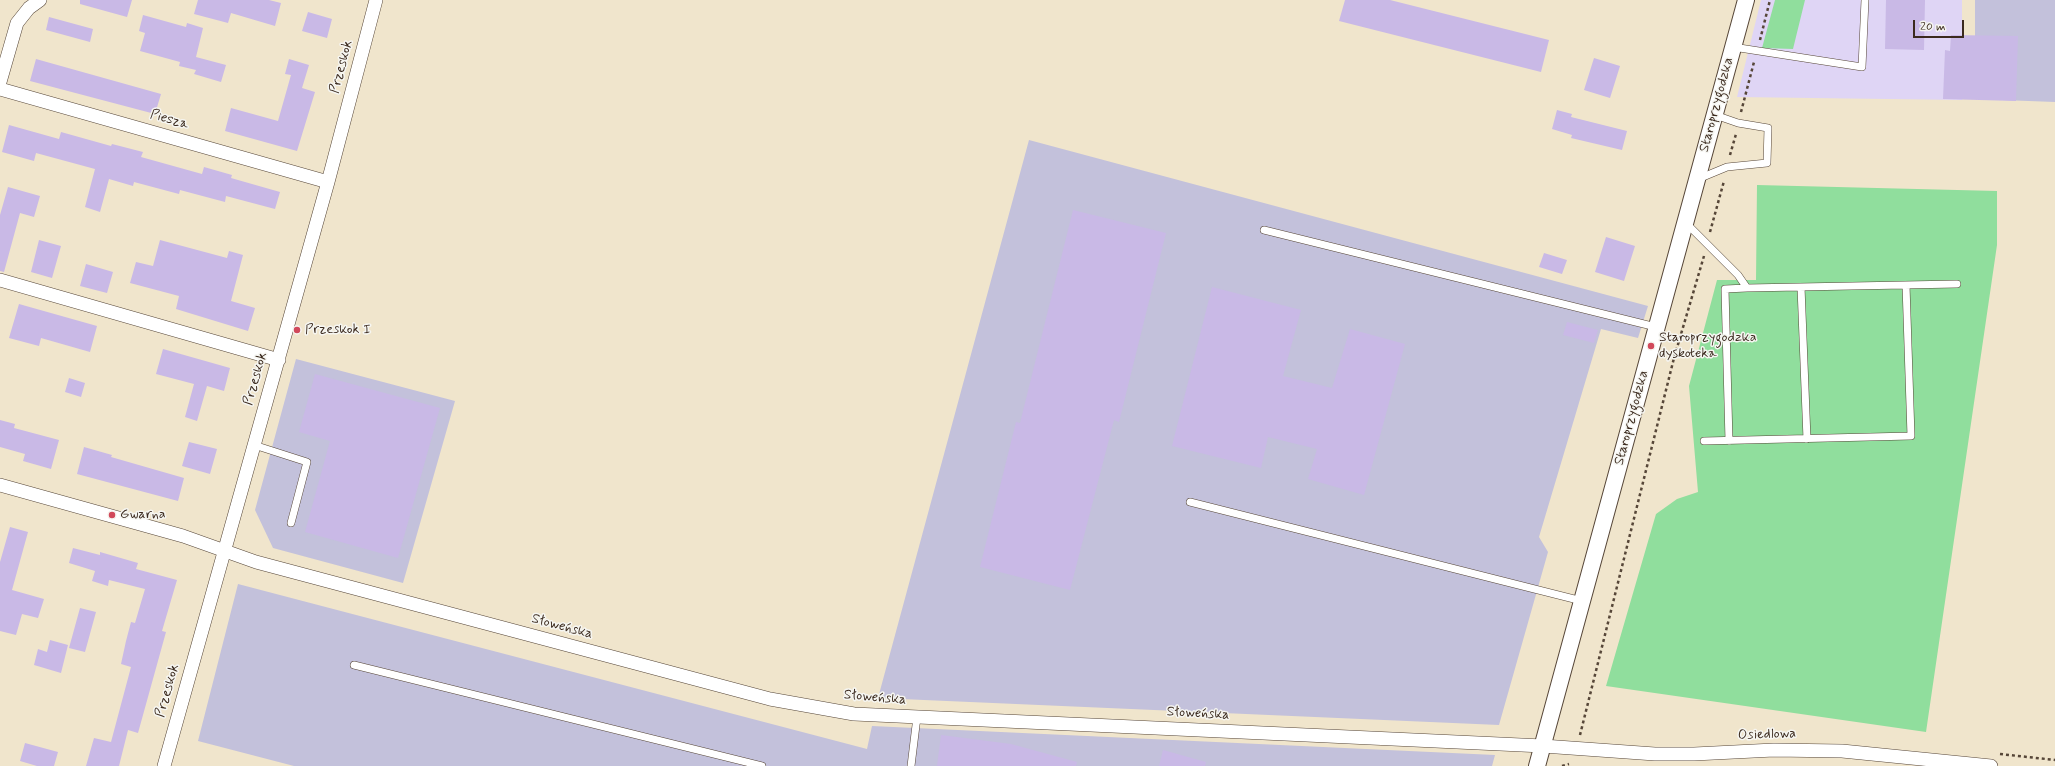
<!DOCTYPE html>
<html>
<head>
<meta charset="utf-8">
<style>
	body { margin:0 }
	#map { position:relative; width:2055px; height:766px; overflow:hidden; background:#f0e5cc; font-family:Mynerve,sans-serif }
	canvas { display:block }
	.scale { position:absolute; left:1913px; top:20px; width:51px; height:18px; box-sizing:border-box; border:2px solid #3b2a1e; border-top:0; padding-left:5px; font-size:12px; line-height:14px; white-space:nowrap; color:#3b2a1e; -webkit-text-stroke:3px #f6f6f2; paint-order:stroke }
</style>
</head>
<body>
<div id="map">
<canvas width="2055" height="766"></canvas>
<div class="scale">20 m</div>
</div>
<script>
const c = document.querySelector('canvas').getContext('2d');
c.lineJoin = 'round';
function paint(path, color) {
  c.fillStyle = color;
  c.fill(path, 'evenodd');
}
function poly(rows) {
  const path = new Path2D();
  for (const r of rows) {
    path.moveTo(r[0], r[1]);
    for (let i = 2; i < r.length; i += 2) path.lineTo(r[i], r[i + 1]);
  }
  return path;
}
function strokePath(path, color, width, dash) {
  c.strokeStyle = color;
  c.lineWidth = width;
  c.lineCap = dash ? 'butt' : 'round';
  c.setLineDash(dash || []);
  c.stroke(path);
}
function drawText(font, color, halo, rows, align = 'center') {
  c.font = font + ' Mynerve,sans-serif';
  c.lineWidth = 3;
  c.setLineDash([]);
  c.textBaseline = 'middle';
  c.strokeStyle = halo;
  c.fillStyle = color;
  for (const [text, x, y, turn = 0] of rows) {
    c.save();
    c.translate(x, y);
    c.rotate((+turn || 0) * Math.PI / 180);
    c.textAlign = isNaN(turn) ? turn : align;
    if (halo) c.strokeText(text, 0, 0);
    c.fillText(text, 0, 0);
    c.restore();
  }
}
const built = poly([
	[1761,0,1962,0,1962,100,1737,97]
]);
const industrial = poly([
	[1975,0,2055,0,2055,102,1975,99],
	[1029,140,1648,306,1638,338,1601,329,1539,537,1548,552,1499,725,878,698],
	[296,359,455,401,403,583,273,548,255,510],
	[238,584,867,749,872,726,1495,755,1492,766,294,766,198,741]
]);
const green = poly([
	[1775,0,1805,0,1793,49,1762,48],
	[1757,185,1997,191,1997,245,1926,732,1606,686,1656,514,1677,499,1698,492,1689,386,1717,280,1756,280]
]);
const building = poly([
	[80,0,132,0,127,17,80,4],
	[198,0,269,0,281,3,275,26,231,13,228,23,194,14],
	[1345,0,1390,0,1549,40,1541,72,1339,21],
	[1886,0,1925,0,1924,50,1885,49],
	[308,12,332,19,327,38,302,31],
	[143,15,186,27,187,23,203,28,196,57,226,65,221,82,194,74,196,70,179,66,180,62,140,51,145,33,139,31],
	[49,17,93,29,90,42,46,30],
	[1951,35,2018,36,2016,101,1943,99,1945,50,1950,51],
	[1594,58,1620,66,1610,98,1584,90],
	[36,59,161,94,155,114,30,81],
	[289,59,309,65,302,88,315,92,297,151,225,131,231,108,278,121,291,75,285,74],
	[1557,110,1572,114,1571,117,1627,131,1622,150,1571,138,1572,135,1552,129],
	[9,125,59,139,61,132,111,146,112,144,143,152,141,157,202,174,204,167,232,175,231,178,280,192,275,209,226,196,225,202,180,190,179,194,134,182,133,186,109,179,100,212,85,207,95,169,36,153,34,161,2,152],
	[8,187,40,196,34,217,20,213,4,272,0,271,0,215],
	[1073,210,1166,233,1119,422,1114,420,1070,590,980,567,1016,422,1020,423],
	[1606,237,1635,246,1624,281,1595,272],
	[39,240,61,246,52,278,31,272],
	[160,240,227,258,229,251,243,255,231,301,255,308,248,331,176,309,179,296,130,283,136,262,153,266],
	[1544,253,1567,260,1562,274,1539,267],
	[86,264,113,272,107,293,80,286],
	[1212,287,1301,310,1283,376,1332,388,1350,329,1405,344,1364,495,1308,479,1317,449,1268,437,1261,468,1172,446],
	[19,304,97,326,90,352,41,338,39,346,9,338],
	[1567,322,1598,330,1594,343,1563,335],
	[163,349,230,368,224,391,207,386,197,421,185,417,194,384,156,374],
	[315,374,440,408,398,558,305,532,330,441,299,432],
	[69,378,85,383,81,397,65,392],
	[0,420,15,424,14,428,59,440,51,469,23,461,25,454,0,447],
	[189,442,217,449,210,474,182,466],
	[84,447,112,455,111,457,184,478,178,501,77,474],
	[10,527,28,532,12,590,44,599,38,618,22,614,16,635,0,631,0,562],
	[73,548,100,555,100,552,138,563,136,569,177,580,162,631,166,632,138,733,128,730,119,766,86,766,94,738,111,742,131,667,121,664,126,641,131,622,135,623,145,589,109,580,108,586,92,581,95,571,69,563],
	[80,608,96,612,85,652,69,648],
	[50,640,68,645,61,673,34,665,38,649,47,652],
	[941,735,1011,744,1077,762,1076,766,937,766],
	[25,743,58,752,54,766,37,766,20,761],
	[1163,750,1206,762,1205,766,1159,766]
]);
const path = poly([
	[1760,40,1770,0],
	[1741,112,1754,62],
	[1730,155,1736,134],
	[1710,232,1724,181],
	[1580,735,1674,358,1704,256],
	[2000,754,2055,760],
	[1562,766,1569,764]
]);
const service = poly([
	[1733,47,1862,67,1865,0],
	[1698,179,1727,167,1767,163,1768,128,1738,123,1715,115],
	[1685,222,1738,275,1747,288,1957,284],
	[1264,230,1656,327],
	[1801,287,1807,439],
	[1704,441,1911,436,1906,285],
	[1729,441,1725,289,1747,288],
	[254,445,307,462,291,523],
	[1190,502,1582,601],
	[354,665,762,766],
	[911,766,917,717]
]);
const minor = poly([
	[0,82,17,23,29,8,40,0],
	[0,89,328,182],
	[0,280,279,360],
	[0,485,183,536,256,562,770,699,854,714,1543,746,1655,754,1694,754,1774,750,1842,751,1991,766],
	[164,766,328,182,376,0]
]);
const tertiary = poly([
	[1537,766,1746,0]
]);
const markers = [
	[297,330,4,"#d1495b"],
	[1651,346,4,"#d1495b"],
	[112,515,4,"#d1495b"]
];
const streetNames = [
	["Przeskok",342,67,-75],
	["Staroprzygodzka",1717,105,-75],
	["Piesza",169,120,16],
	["Przeskok",256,379,-74],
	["Staroprzygodzka",1632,418,-75],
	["Słoweńska",562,627,15],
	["Przeskok",168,691,-74],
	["Słoweńska",875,698,5],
	["Słoweńska",1198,714,3],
	["Osiedlowa",1767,735,-2]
];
const poiNames = [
	["Przeskok I",305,330],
	["Staroprzygodzka",1659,338],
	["dyskoteka",1659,354],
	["Gwarna",120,515]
];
paint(built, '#dfd5f5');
paint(industrial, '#c3c1db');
paint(green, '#90de9d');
paint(building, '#c9b9e6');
strokePath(service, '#564638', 8);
strokePath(minor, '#564638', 14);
strokePath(tertiary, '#564638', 18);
strokePath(path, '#564638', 2.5, [3, 3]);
strokePath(service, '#fff', 7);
strokePath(minor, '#fff', 13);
strokePath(tertiary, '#fff', 16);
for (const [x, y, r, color] of markers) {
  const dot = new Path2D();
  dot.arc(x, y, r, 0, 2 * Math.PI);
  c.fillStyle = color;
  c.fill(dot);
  strokePath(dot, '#f6f6f2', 1.5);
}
drawText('14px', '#3b2a1e', '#f6f6f2', streetNames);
drawText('14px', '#3b2a1e', '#f6f6f2', poiNames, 'left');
</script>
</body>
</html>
